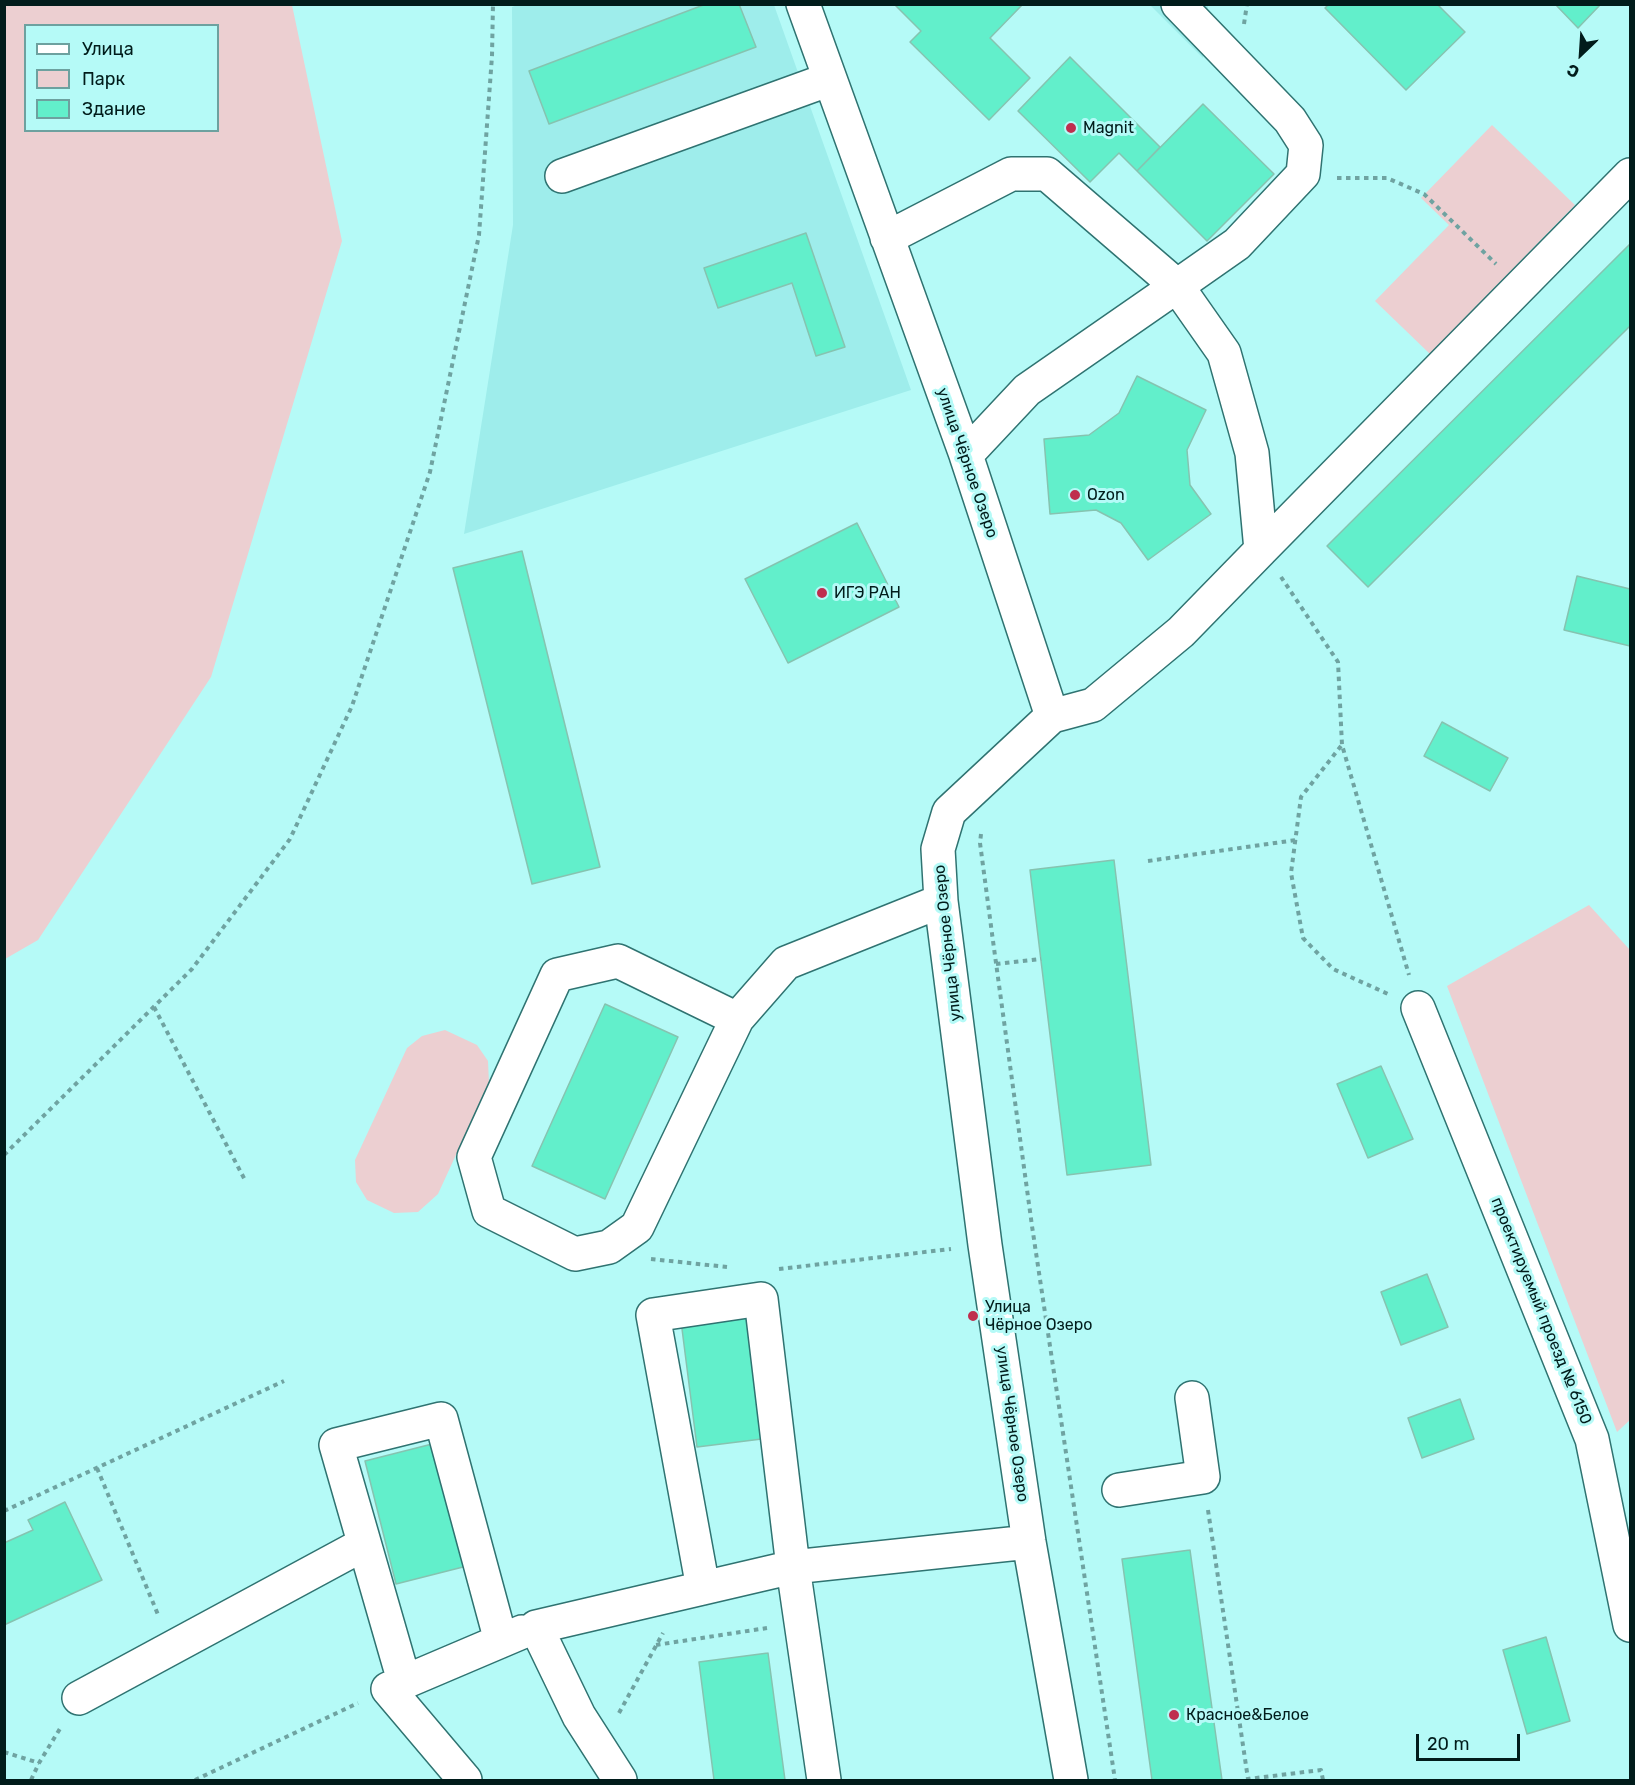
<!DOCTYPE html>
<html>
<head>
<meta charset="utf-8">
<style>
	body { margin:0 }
	#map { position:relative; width:1635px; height:1785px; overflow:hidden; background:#b5faf7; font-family:Rubik,sans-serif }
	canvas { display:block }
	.frame { position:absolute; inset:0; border:6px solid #011c1b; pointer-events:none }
	.legend { position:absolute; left:24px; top:24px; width:195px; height:108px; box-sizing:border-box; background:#b5faf7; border:2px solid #6da19f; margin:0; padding:8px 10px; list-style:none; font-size:18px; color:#011c1b }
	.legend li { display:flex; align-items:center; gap:12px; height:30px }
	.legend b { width:30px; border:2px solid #6da19f }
	.north { position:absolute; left:1551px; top:24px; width:60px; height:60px; -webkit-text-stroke:4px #b5faf7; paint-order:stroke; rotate:205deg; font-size:16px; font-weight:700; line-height:24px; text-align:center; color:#011c1b }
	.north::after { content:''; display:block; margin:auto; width:21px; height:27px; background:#011c1b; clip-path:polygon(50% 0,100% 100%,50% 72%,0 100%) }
	.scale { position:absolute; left:1416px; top:1734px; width:104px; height:27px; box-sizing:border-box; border:3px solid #011c1b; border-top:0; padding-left:8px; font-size:18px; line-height:21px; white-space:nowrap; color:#011c1b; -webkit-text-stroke:4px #b5faf7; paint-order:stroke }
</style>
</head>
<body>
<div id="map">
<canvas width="1635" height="1785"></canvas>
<div class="frame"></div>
<ul class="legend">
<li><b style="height:8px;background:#fff"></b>Улица</li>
<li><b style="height:16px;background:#eccfd1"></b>Парк</li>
<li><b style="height:16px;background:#62efcb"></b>Здание</li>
</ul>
<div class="north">С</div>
<div class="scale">20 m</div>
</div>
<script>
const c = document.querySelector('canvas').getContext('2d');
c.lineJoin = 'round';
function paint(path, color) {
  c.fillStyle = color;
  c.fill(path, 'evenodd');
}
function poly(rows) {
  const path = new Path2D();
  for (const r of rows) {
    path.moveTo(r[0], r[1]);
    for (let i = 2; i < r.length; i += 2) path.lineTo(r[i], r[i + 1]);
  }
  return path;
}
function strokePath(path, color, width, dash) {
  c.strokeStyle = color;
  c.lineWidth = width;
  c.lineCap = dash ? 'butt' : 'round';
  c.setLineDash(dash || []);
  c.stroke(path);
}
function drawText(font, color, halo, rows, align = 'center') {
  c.font = font + ' Rubik,sans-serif';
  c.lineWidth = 6;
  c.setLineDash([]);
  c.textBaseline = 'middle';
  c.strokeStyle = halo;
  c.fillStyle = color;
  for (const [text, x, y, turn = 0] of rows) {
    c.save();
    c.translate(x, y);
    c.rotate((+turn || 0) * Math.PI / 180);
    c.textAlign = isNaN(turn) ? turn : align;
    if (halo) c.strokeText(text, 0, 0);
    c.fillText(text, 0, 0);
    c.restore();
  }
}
const built = poly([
	[520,4,774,5,911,390,464,534,513,225,512,7],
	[1150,5,1208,5,1203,58]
]);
const green = poly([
	[5,4,292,5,342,241,211,677,38,940,5,959],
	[26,26,218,26,218,130,26,130],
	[1492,125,1575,205,1430,354,1375,301,1449,225,1421,198],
	[1589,905,1630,950,1630,1420,1617,1432,1447,986],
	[445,1030,477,1045,488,1061,489,1083,438,1194,418,1212,394,1213,367,1200,356,1182,355,1160,407,1048,422,1036]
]);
const building = poly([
	[706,4,739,4,756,47,549,124,529,71,706,4],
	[894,4,1023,4,990,38,1030,78,989,120,910,42,921,31,894,4],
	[1329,4,1437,4,1465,32,1406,90,1325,8,1329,4],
	[1555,4,1601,4,1578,28,1555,4],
	[1070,57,1160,147,1137,171,1119,153,1090,182,1018,111,1070,57],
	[1203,104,1274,174,1207,241,1137,171,1203,104],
	[806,233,845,347,816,356,792,283,718,308,704,268,806,233],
	[1630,244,1630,326,1368,587,1327,546,1630,244],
	[1137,376,1206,410,1187,450,1190,485,1211,514,1148,560,1121,523,1096,510,1050,514,1044,439,1089,435,1119,413,1137,376],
	[857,523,899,607,788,663,745,579,857,523],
	[522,551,600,867,532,884,453,568,522,551],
	[1577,576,1630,589,1630,646,1564,630,1577,576],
	[1442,722,1508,758,1490,791,1424,756,1442,722],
	[1114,860,1151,1165,1067,1175,1030,870,1114,860],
	[605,1004,678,1037,605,1199,532,1166,605,1004],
	[1381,1066,1413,1139,1368,1158,1337,1084,1381,1066],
	[1427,1274,1448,1327,1401,1345,1381,1292,1427,1274],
	[754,1312,770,1438,697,1447,681,1321,754,1312],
	[1460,1399,1474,1439,1422,1458,1408,1418,1460,1399],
	[436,1443,467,1566,396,1584,365,1461,436,1443],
	[65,1502,102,1580,4,1625,4,1543,33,1530,28,1520,65,1502],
	[1190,1550,1222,1780,1152,1780,1122,1559,1190,1550],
	[1546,1637,1570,1721,1527,1734,1503,1650,1546,1637],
	[768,1653,785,1780,714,1780,699,1662,768,1653]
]);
const path = poly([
	[1244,24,1247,4],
	[1337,178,1387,178,1424,194,1496,264],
	[1281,577,1338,662,1342,745,1409,975],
	[1341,746,1301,797,1291,873,1303,938,1333,969,1388,994],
	[981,834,980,843,993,941,1032,1226,1115,1780],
	[1148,861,1296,840],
	[996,964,1041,959],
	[154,1007,246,1182],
	[4,1155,192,969,290,839,352,706,430,472,479,235,492,56,493,4],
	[651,1259,727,1267],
	[779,1269,951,1249],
	[97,1468,159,1617],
	[1208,1510,1248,1779,1321,1770,1323,1780],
	[4,1511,284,1381],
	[656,1645,767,1628],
	[619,1713,663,1633],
	[4,1752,39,1763],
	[31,1780,39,1763,61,1727],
	[195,1780,358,1703]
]);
const minor = poly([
	[803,4,966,455,1052,716,949,812,938,849,941,901,985,1245,1029,1542,1071,1780],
	[562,176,830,79],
	[887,238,1011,174,1047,174,1177,286,1237,244,1303,174,1306,145,1290,120,1178,4],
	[966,455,1027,390,1177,286,1224,353,1252,453,1261,550,1181,632,1093,705,1052,716],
	[1261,550,1630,175],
	[1418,1008,1592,1439,1630,1625],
	[737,1019,618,961,557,975,474,1157,489,1211,575,1254,609,1247,637,1227,737,1019,786,963,941,901],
	[1119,1490,1203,1477,1192,1398],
	[703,1588,653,1315,761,1299,793,1567,824,1780],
	[404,1681,336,1445,441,1419,501,1641],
	[79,1698,364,1544],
	[465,1780,388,1689,522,1632],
	[620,1780,579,1716,536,1627,793,1567,1029,1542]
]);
const markers = [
	[1071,128,6,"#bf2e4e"],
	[1075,495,6,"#bf2e4e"],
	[822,593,6,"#bf2e4e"],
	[973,1316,6,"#bf2e4e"],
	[1174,1715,6,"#bf2e4e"]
];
const poiNames = [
	["Magnit",1083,128],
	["Ozon",1087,495],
	["ИГЭ РАН",834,593],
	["Улица",985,1307],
	["Чёрное Озеро",985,1325],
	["Красное&Белое",1186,1715]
];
const streetNames = [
	["улица Чёрное Озеро",967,463,71],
	["улица Чёрное Озеро",948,943,-96],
	["проектируемый проезд № 6150",1541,1311,68],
	["улица Чёрное Озеро",1012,1424,82]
];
paint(built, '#9eedeb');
paint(green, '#eccfd1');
paint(building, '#62efcb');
strokePath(building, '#86c3b0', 1.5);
strokePath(minor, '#2f7371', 36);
strokePath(path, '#6fa3a1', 4, [4.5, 4.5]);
strokePath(minor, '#fff', 33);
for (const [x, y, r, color] of markers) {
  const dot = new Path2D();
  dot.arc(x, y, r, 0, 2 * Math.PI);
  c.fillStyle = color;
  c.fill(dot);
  strokePath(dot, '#b5faf7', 2);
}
drawText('16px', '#011c1b', '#b5faf7', poiNames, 'left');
drawText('16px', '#011c1b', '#b5faf7', streetNames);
</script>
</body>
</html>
